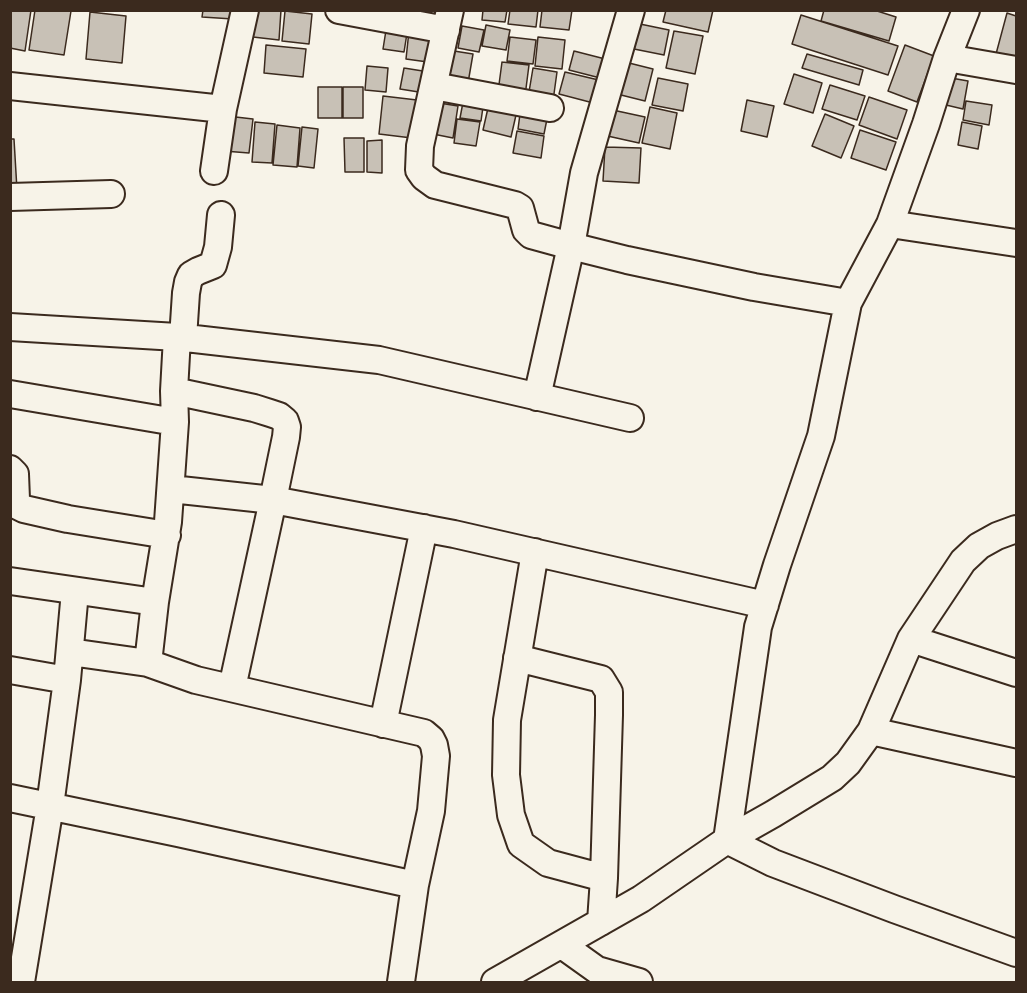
<!DOCTYPE html>
<html>
<head>
<meta charset="utf-8">
<style>
	body { margin:0 }
	#map { position:relative; width:1027px; height:993px; overflow:hidden; background:#f7f3e8; font-family:Caveat,sans-serif }
	canvas { display:block }
	.frame { position:absolute; inset:0; border:12px solid #3b2a1e; pointer-events:none }
</style>
</head>
<body>
<div id="map">
<canvas width="1027" height="993"></canvas>
<div class="frame"></div>
</div>
<script>
const c = document.querySelector('canvas').getContext('2d');
c.lineJoin = 'round';
function paint(path, color) {
  c.fillStyle = color;
  c.fill(path, 'evenodd');
}
function poly(rows) {
  const path = new Path2D();
  for (const r of rows) {
    path.moveTo(r[0], r[1]);
    for (let i = 2; i < r.length; i += 2) path.lineTo(r[i], r[i + 1]);
  }
  return path;
}
function strokePath(path, color, width, dash) {
  c.strokeStyle = color;
  c.lineWidth = width;
  c.lineCap = dash ? 'butt' : 'round';
  c.setLineDash(dash || []);
  c.stroke(path);
}
const building = poly([
	[10,10,31,10,25,51,10,48,10,10],
	[35,10,71,11,64,55,29,50,35,10],
	[203,10,233,10,233,19,202,17,203,10],
	[255,10,281,10,279,40,253,37,255,10],
	[413,10,442,10,441,19,413,14,413,10],
	[483,10,507,10,505,22,482,20,483,10],
	[510,10,538,10,536,27,508,24,510,10],
	[542,10,572,10,569,30,540,27,542,10],
	[666,10,713,10,708,32,663,22,666,10],
	[824,10,874,10,896,17,889,41,821,21,824,10],
	[285,11,312,14,309,44,282,41,285,11],
	[90,12,126,16,122,63,86,59,90,12],
	[1007,13,1016,16,1016,59,996,54,1007,13],
	[801,15,898,46,888,75,792,44,801,15],
	[387,24,408,27,404,52,383,49,387,24],
	[640,24,669,30,664,55,634,49,640,24],
	[486,25,510,30,506,50,482,46,486,25],
	[462,26,484,30,479,52,458,48,462,26],
	[409,31,439,35,435,63,406,59,409,31],
	[674,31,703,36,695,74,666,68,674,31],
	[510,37,536,40,533,64,507,61,510,37],
	[538,37,565,40,562,69,535,66,538,37],
	[266,45,306,49,303,77,264,73,266,45],
	[905,45,934,56,917,102,888,91,905,45],
	[454,51,473,54,468,83,449,79,454,51],
	[574,51,613,61,608,80,569,70,574,51],
	[807,54,863,70,859,85,802,68,807,54],
	[502,62,529,65,525,96,498,92,502,62],
	[625,62,653,69,645,101,617,94,625,62],
	[367,66,388,68,386,92,365,90,367,66],
	[404,68,429,72,425,93,400,89,404,68],
	[533,68,557,72,553,101,528,98,533,68],
	[565,72,607,82,601,105,559,94,565,72],
	[794,74,822,83,813,113,784,104,794,74],
	[658,78,688,84,683,111,652,105,658,78],
	[951,78,968,81,963,109,946,105,951,78],
	[830,85,865,96,857,120,822,109,830,85],
	[318,87,342,87,342,118,318,118,318,87],
	[343,87,363,87,363,118,343,118,343,87],
	[383,96,417,100,412,138,379,134,383,96],
	[464,97,484,100,481,121,460,118,464,97],
	[869,97,907,110,897,139,859,125,869,97],
	[747,100,774,106,767,137,741,131,747,100],
	[966,101,992,105,989,125,963,120,966,101],
	[433,102,458,106,453,138,428,133,433,102],
	[650,107,677,113,670,149,642,143,650,107],
	[488,108,516,115,511,137,483,130,488,108],
	[608,109,645,117,639,143,603,135,608,109],
	[520,114,547,119,544,134,518,129,520,114],
	[825,114,854,126,841,158,812,146,825,114],
	[227,116,253,119,249,153,224,151,227,116],
	[457,119,480,122,476,146,454,143,457,119],
	[255,122,275,124,272,163,252,162,255,122],
	[962,122,982,126,978,149,958,145,962,122],
	[277,125,300,128,297,167,273,165,277,125],
	[302,127,318,129,314,168,298,166,302,127],
	[860,130,896,142,886,170,851,158,860,130],
	[517,131,544,136,541,158,513,153,517,131],
	[344,138,364,138,364,172,345,172,344,138],
	[10,139,14,139,17,190,10,190,10,139],
	[382,140,382,173,367,172,367,141,382,140],
	[605,147,641,148,639,183,603,181,605,147]
]);
const minor = poly([
	[339,10,446,30],
	[450,10,420,146,419,170,424,177,435,185,515,205,520,208,526,230,531,235,571,246,537,397],
	[631,10,584,173,571,246,627,260,754,287,848,303],
	[966,10,947,58,926,124,890,224,848,303,821,436,777,565,758,627,727,840,773,863,894,909,1016,953],
	[947,58,1016,70],
	[10,86,223,109],
	[434,86,550,108],
	[214,171,223,109,245,10],
	[10,197,111,194],
	[890,224,1016,243],
	[10,327,177,337],
	[183,338,186,293,188,282,191,275,198,271,213,265,218,247,221,215],
	[10,394,175,422],
	[10,469,15,474,16,499,18,506,24,509,68,519,167,535],
	[171,489,273,500,286,437,287,427,285,421,279,416,270,413,254,408,174,391],
	[535,552,507,720,506,775,511,815,521,844,548,863,604,878],
	[10,581,155,602],
	[911,639,1016,673],
	[70,652,148,663],
	[517,658,601,679,609,692,609,715,604,878,601,922],
	[10,670,67,680,50,806,21,982],
	[67,680,75,591],
	[232,688,273,500,454,534,765,605],
	[383,724,424,528],
	[871,731,1016,763],
	[10,798,178,833,415,885],
	[562,945,597,970,639,982],
	[401,982,415,885,431,811,436,756,434,745,431,739,424,733,196,680,148,663,155,602,168,522,175,422,174,391,177,337,379,360,630,418],
	[495,982,641,899,727,840,773,814,832,778,848,763,871,731,911,639,963,561,979,546,997,536,1016,529]
]);
paint(building, '#c8c1b6');
strokePath(building, '#3b2a1e', 1.5);
strokePath(minor, '#3b2a1e', 30);
strokePath(minor, '#f7f3e8', 26);
</script>
</body>
</html>
